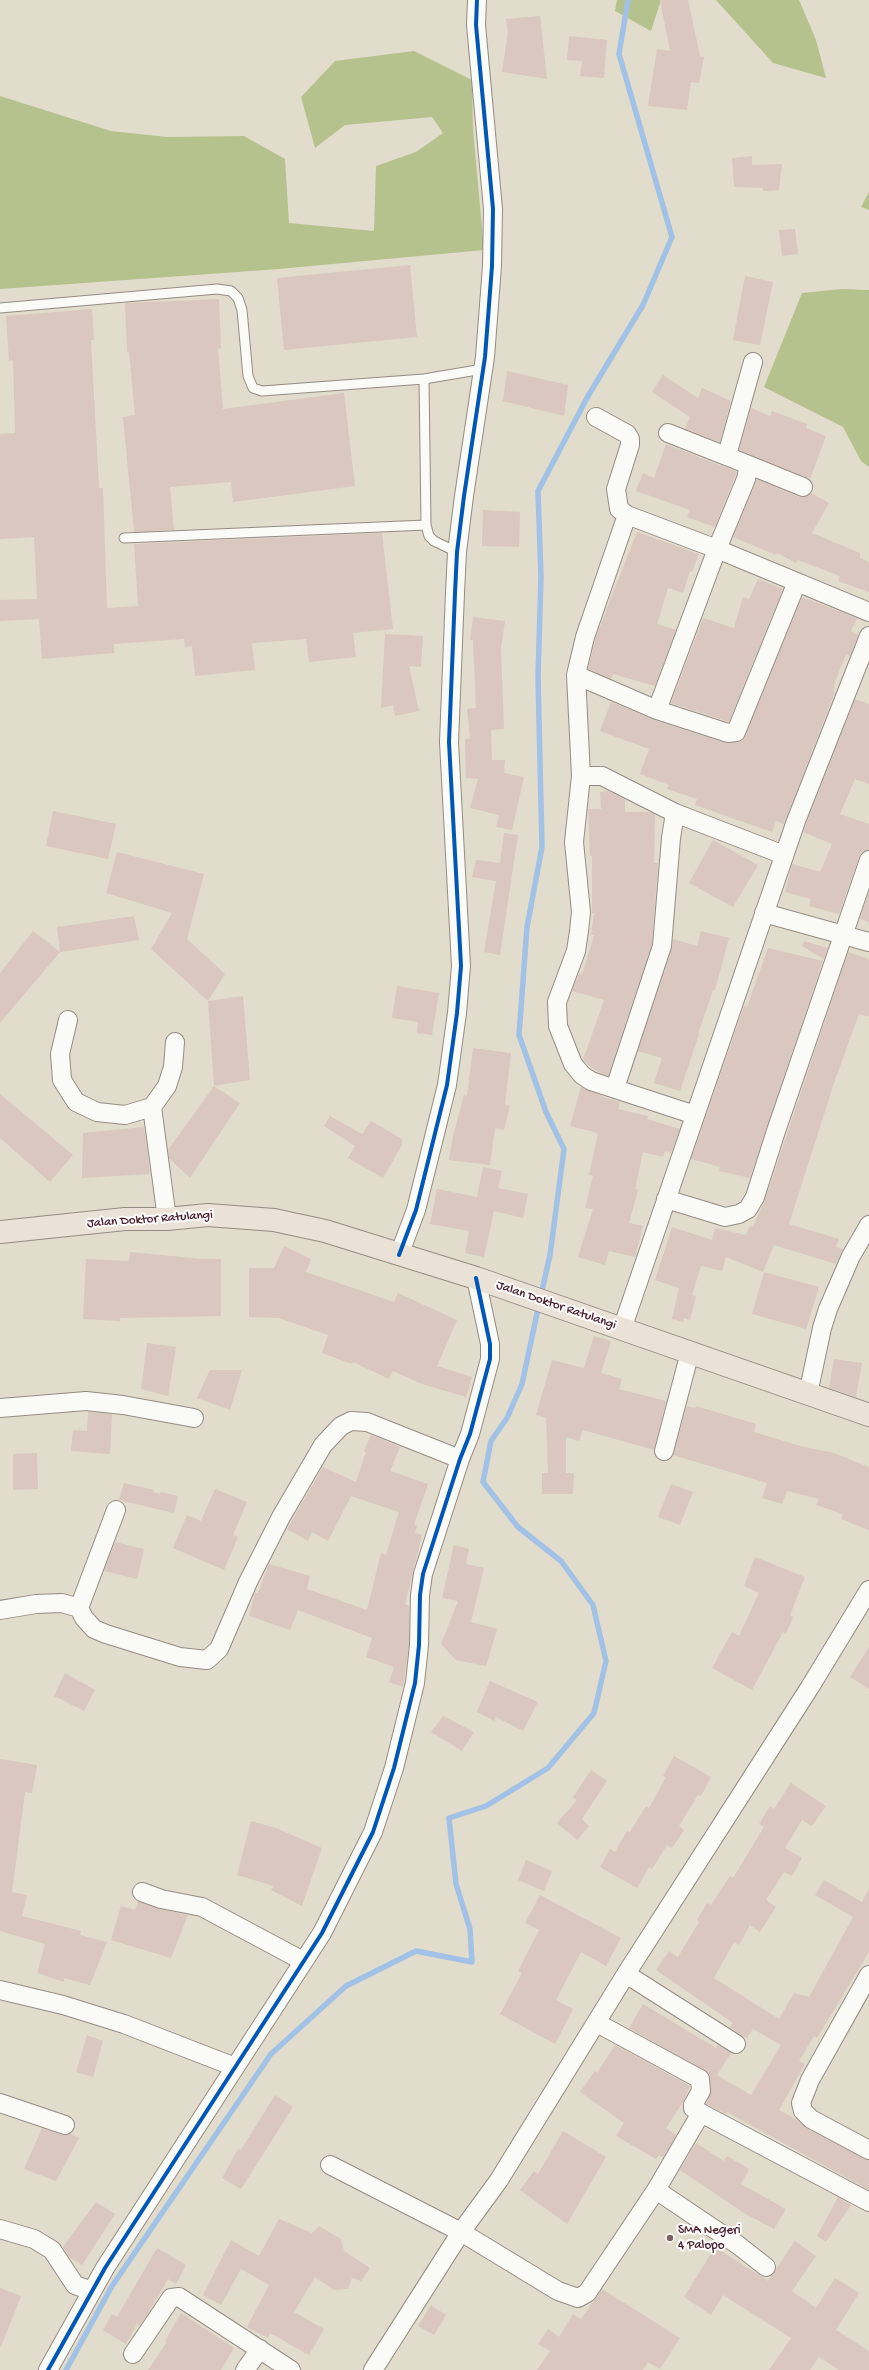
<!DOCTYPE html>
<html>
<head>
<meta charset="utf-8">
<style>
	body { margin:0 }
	canvas { display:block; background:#e1dccb }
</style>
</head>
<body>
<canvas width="869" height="2370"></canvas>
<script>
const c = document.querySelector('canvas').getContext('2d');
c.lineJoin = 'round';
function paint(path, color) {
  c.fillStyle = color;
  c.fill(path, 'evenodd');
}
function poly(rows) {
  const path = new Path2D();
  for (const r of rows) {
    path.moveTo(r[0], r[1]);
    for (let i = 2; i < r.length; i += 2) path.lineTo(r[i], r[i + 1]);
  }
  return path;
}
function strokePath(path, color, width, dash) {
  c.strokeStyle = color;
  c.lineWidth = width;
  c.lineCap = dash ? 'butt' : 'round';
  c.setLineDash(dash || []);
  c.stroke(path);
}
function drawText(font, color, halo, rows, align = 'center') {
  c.font = font + ' "Gochi Hand",sans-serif';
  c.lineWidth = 4;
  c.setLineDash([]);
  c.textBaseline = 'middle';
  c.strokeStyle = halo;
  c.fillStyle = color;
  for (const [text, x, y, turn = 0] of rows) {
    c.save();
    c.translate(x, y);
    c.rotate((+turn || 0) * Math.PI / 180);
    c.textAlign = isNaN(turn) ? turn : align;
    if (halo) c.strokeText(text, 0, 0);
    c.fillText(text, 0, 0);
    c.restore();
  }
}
const forest = poly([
	[617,0,661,0,651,31,615,11],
	[716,0,799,0,816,40,826,78,773,63],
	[414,51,472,80,473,129,484,250,279,269,0,289,0,96,111,131,167,137,244,136,285,159,289,223,374,231,376,166,416,152,443,133,432,117,345,125,315,148,301,97,335,61],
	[869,192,869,210,861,207],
	[842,289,869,290,869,467,861,461,843,427,764,387,802,293]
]);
const stream = poly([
	[541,1295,550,1255,564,1149,546,1112,519,1035,527,927,542,847,538,677,541,577,538,491,588,396,643,305,672,237,619,54,628,0],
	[66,2370,112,2286,271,2054,346,1986,416,1951,472,1962,470,1929,456,1884,449,1818,486,1806,548,1768,594,1713,606,1661,593,1605,561,1561,518,1527,483,1482,491,1441,507,1418,522,1384,539,1304]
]);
const building = poly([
	[660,0,688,0,700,56,704,57,699,83,691,82,687,110,648,106,657,49,670,51],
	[540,16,547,79,502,72,508,32,506,19],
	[569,36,607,40,604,78,580,76,582,61,567,60],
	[752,156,752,165,782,164,779,190,763,191,763,188,734,187,732,158],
	[795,229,798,254,782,256,779,230],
	[410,265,417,337,284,350,277,278],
	[745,276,773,282,760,345,733,340],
	[219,299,221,348,218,349,223,409,344,393,355,486,233,502,231,482,170,487,174,530,134,532,123,417,135,415,129,352,127,352,125,303],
	[92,309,94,340,91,340,99,488,103,488,107,608,138,606,134,544,382,533,393,629,353,633,356,657,309,662,306,639,252,643,255,670,195,676,192,646,185,647,184,639,114,644,114,653,42,659,39,619,0,621,0,600,37,599,34,537,0,539,0,434,15,433,13,360,9,361,6,316],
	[507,371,568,385,564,416,503,401],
	[663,375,698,398,702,388,731,401,720,442,685,429,690,417,652,392],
	[751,408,770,416,772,411,807,424,806,428,826,436,810,479,739,450],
	[666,444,737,472,715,527,687,517,690,510,636,491,643,473,654,478],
	[757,479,799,497,805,497,811,493,829,503,812,533,860,553,860,558,869,562,869,592,838,581,840,576,798,560,796,563,777,553,776,555,733,537],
	[483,510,520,512,519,547,482,546],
	[637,532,699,554,692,572,690,571,683,593,668,588,657,624,676,630,655,686,613,674,611,679,588,669,597,634],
	[758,579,783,589,729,722,671,703,703,618,734,628,743,597,749,599],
	[802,597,857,618,851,631,858,635,850,656,846,654,835,682,833,692,835,692,784,824,776,821,772,832,695,805,697,799,667,789,669,785,640,774,649,749,600,731,611,702,654,720,725,743,742,741],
	[473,617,505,621,501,648,504,729,491,730,492,760,505,760,504,773,524,777,512,830,496,827,499,815,470,808,478,779,466,778,465,739,470,739,467,709,476,708,473,640,470,640],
	[385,634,423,636,421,667,409,666,419,711,395,716,393,705,381,708],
	[855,699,869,704,869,784,855,779,840,814,869,824,869,850,862,852,859,857,839,914,809,906,811,899,785,892,792,864,820,872,832,844,803,832],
	[608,791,625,799,625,812,650,812,655,814,654,863,658,863,652,944,608,1076,596,1071,583,1060,604,1000,572,991,579,974,582,975,594,935,591,935,594,913,592,913,592,856,590,856,588,809,601,809,600,792],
	[53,811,116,824,108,859,46,846],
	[504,833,518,835,500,955,484,952,496,881,472,877,476,860,500,863],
	[713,840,758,865,733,907,689,883],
	[117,852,204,874,187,939,225,974,208,1001,151,949,172,913,106,893],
	[869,892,869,922,860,919],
	[134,916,139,940,60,952,57,927],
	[33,931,60,952,0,1023,0,973],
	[701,931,729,938,715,990,713,990,698,1034,699,1034,680,1091,654,1083,662,1058,638,1051,672,949,673,939,697,946],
	[804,941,828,948,824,959,802,946],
	[768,948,823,961,750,1178,719,1171,720,1167,691,1159,744,1006,747,1007],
	[848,952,869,959,869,1017,859,1014,834,1083,789,1224,839,1239,836,1247,843,1249,836,1264,774,1245,763,1272,726,1257,722,1271,701,1266,692,1295,696,1296,690,1320,684,1318,683,1322,672,1319,679,1288,655,1280,672,1227,712,1240,715,1228,746,1235,750,1226,753,1227,765,1200],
	[397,986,439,993,432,1035,417,1033,418,1022,392,1018],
	[243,996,250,1080,214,1086,208,1001],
	[473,1048,511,1053,505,1105,510,1106,504,1130,495,1128,490,1165,449,1160,453,1136,464,1095,467,1096],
	[214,1086,240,1103,190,1178,169,1158,168,1150],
	[581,1087,602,1096,602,1097,620,1102,618,1109,648,1116,647,1119,680,1129,671,1153,665,1151,663,1157,643,1152,635,1189,638,1190,629,1223,643,1226,635,1257,609,1251,605,1265,578,1257,593,1209,585,1208,593,1176,589,1175,598,1133,570,1126],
	[0,1094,73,1155,50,1182,0,1138],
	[330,1116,362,1134,371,1121,402,1139,402,1145,383,1178,348,1158,355,1146,324,1126],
	[144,1127,150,1174,82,1178,83,1133],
	[483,1167,502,1171,498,1188,528,1194,523,1218,494,1211,484,1257,465,1253,469,1231,430,1224,437,1189,477,1197],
	[284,1246,311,1259,306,1272,394,1302,398,1293,457,1320,437,1366,472,1377,466,1397,422,1384,393,1371,389,1379,353,1362,352,1364,322,1353,328,1335,279,1318,249,1317,249,1268,274,1268],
	[130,1252,203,1259,221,1259,221,1316,120,1318,120,1321,83,1319,86,1259,129,1261],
	[764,1272,819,1287,806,1329,752,1314],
	[594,1336,611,1341,601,1373,622,1379,619,1389,666,1401,654,1450,583,1430,579,1441,566,1437,566,1473,574,1473,573,1494,542,1494,542,1473,548,1473,546,1418,536,1415,552,1360,584,1368],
	[147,1343,176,1347,168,1396,141,1389],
	[834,1359,862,1363,856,1397,829,1388],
	[210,1370,242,1370,230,1410,197,1398],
	[687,1406,695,1408,696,1406,756,1424,754,1432,804,1447,834,1453,869,1467,869,1530,841,1519,843,1514,816,1505,819,1499,787,1491,782,1504,762,1498,767,1483,673,1455],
	[88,1412,112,1414,110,1454,71,1451,73,1430,87,1431],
	[371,1435,400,1447,390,1471,428,1484,414,1525,417,1526,415,1533,422,1535,405,1604,409,1606,409,1644,403,1687,389,1682,394,1667,366,1657,372,1638,298,1610,290,1630,249,1616,255,1593,258,1593,269,1564,310,1576,307,1589,367,1610,381,1553,386,1555,399,1512,351,1496,328,1541,312,1532,308,1541,287,1529,323,1467,356,1482,366,1452,364,1451],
	[37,1453,38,1489,13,1490,13,1454],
	[124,1483,154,1490,153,1492,160,1494,161,1492,178,1496,174,1513,119,1500],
	[671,1484,693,1492,680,1525,658,1517],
	[215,1489,247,1502,233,1535,238,1537,224,1570,173,1548,187,1515,201,1521],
	[115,1542,144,1549,137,1579,104,1571],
	[454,1545,469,1549,466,1564,484,1568,471,1622,497,1629,486,1666,456,1660,441,1644,458,1601,442,1598],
	[755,1557,805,1577,790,1615,793,1617,786,1634,783,1632,752,1690,712,1668,732,1632,739,1636,759,1593,744,1586],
	[869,1647,869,1689,850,1677],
	[65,1673,95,1690,84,1711,54,1696],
	[490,1681,538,1702,523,1731,496,1717,494,1721,477,1712],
	[443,1716,474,1732,462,1751,431,1732],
	[674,1756,711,1777,701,1796,698,1795,679,1826,684,1830,672,1848,667,1845,652,1869,649,1867,637,1888,600,1867,610,1849,615,1852,627,1831,630,1832,646,1806,649,1808,666,1777,663,1776],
	[0,1759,37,1765,32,1793,25,1792,12,1892,27,1895,22,1916,81,1931,80,1935,107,1942,90,1985,64,1978,64,1982,37,1973,45,1944,0,1931],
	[591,1770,607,1781,582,1819,589,1826,577,1840,557,1823,577,1800,573,1797],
	[791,1783,826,1806,812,1826,802,1820,785,1848,802,1858,792,1876,784,1872,766,1900,776,1907,760,1932,750,1925,739,1945,734,1942,714,1978,779,2019,794,1993,809,1997,853,1917,815,1895,824,1880,862,1902,869,1888,869,1952,817,2038,814,2036,799,2061,805,2064,779,2110,797,2120,806,2128,869,2160,869,2190,727,2112,726,2114,706,2104,711,2091,709,2073,629,2028,643,2004,716,2048,718,2045,731,2053,717,2075,751,2095,781,2045,753,2029,747,2038,742,2036,730,2027,733,2023,656,1970,669,1951,678,1957,699,1922,697,1920,707,1903,711,1905,730,1876,733,1878,764,1827,759,1824,770,1806,774,1809],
	[251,1821,276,1828,322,1848,302,1906,271,1890,274,1886,237,1875],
	[526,1860,552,1871,544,1891,518,1880],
	[540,1895,621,1938,606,1966,581,1952,556,2000,573,2009,555,2044,500,2014,522,1973,518,1971,539,1930,525,1923],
	[138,1901,159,1909,188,1915,171,1958,111,1940,121,1906,135,1910],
	[87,2035,103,2041,93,2077,76,2072],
	[615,2045,690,2086,683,2102,666,2128,676,2135,663,2158,659,2155,656,2159,616,2136,624,2123,580,2092,595,2071,597,2073],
	[275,2095,293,2107,241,2189,222,2178,238,2149,241,2150],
	[42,2128,62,2135,70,2134,79,2138,56,2181,24,2169],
	[563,2131,606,2157,567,2224,520,2190,534,2171,538,2174],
	[696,2143,724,2161,727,2156,749,2169,741,2184,786,2209,774,2229,744,2213,680,2170],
	[838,2197,851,2205,826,2242,817,2236],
	[96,2202,115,2214,82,2265,69,2257,63,2247],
	[279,2219,312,2233,319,2226,341,2239,344,2251,370,2268,361,2281,352,2278,348,2289,334,2290,315,2277,294,2312,324,2329,309,2355,270,2333,268,2338,247,2327,269,2285,241,2269,221,2305,203,2295,231,2240,259,2256],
	[795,2241,816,2256,792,2291,816,2308,835,2278,859,2293,836,2330,869,2351,869,2370,839,2370,819,2357,810,2370,769,2370,791,2338,723,2295,711,2315,684,2297,715,2247,768,2281],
	[157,2248,186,2265,176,2284,168,2279,147,2315,139,2326,137,2324,126,2344,103,2330,112,2314,117,2317],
	[0,2288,21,2296,1,2347,0,2347],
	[602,2289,680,2338,660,2369,648,2362,643,2370,537,2370,550,2351,538,2344,548,2329,559,2337,573,2314,581,2319],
	[431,2305,446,2315,434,2335,418,2326],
	[181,2313,234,2348,221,2370,148,2370,167,2342,165,2341]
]);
const lane = poly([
	[0,308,217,289,231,291,238,298,242,310,248,376,253,388,262,391,424,379,483,369],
	[424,379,426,525,429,536,434,541,457,552],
	[124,538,426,525]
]);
const street = poly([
	[596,417,627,434,630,439,630,445,616,489,619,509,627,515,717,549,869,612],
	[668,433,749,465,746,479,717,549,657,710,728,733,736,732,797,582],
	[727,455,753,362],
	[749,465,803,487],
	[576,675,657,710],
	[581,776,576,675,585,637,627,515],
	[764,913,869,942],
	[68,1020,60,1054,62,1080,76,1102,97,1112,125,1115,152,1107,167,1086,173,1067,175,1042],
	[615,1088,662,946,671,838,675,813],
	[152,1107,167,1219],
	[695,1115,591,1081,582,1075,573,1064,558,1026,557,1002,576,951,579,931,581,912,574,842,581,776,602,776,675,813,784,855],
	[666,1199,725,1217,739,1214,748,1209,755,1197,776,1131,869,860],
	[399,1255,416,1210,447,1085,457,1013,461,966,449,742,455,593,457,552,464,496,485,357,492,266,493,209,476,25,477,0],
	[622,1329,796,821,869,636],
	[808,1394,822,1328,828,1309,851,1256,869,1225],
	[0,1408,86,1401,123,1405,194,1418],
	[664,1451,690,1352],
	[79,1608,116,1510],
	[0,1610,36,1604,62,1603,79,1608,84,1618,94,1629,106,1634,180,1657,207,1660,219,1649,248,1582,281,1517,323,1445,341,1426,351,1421,367,1422,460,1459],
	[142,1892,161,1899,202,1907,303,1961],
	[626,1974,736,2044],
	[869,1975,810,2080,801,2103,803,2111,811,2119,869,2150],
	[0,1990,63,2005,124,2024,235,2067],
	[597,2023,700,2079,701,2091,693,2105,693,2108,701,2113],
	[0,2103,65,2125],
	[330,2165,461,2232,558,2291,578,2298,587,2293,656,2190,701,2113,869,2202],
	[656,2190,738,2245,766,2267],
	[0,2229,34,2239,52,2250,75,2285,92,2291],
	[133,2354,171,2298,179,2297,291,2370],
	[48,2370,105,2268,322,1933,373,1832,394,1768,415,1683,419,1645,420,1595,423,1574,460,1459,470,1434,490,1359,490,1344,476,1278],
	[245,2370,260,2349],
	[373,2370,461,2232,499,2180,626,1974,810,1687,869,1590]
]);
const highway = poly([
	[0,1232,125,1219,167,1219,208,1215,274,1220,325,1231,476,1278,869,1415]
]);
const cycleway = poly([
	[399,1255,416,1210,447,1085,457,1013,461,966,449,742,455,593,457,552,464,496,485,357,492,266,493,209,476,25,477,0],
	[48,2370,105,2268,322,1933,373,1832,394,1768,415,1683,419,1645,420,1595,423,1574,460,1459,470,1434,490,1359,490,1344,476,1278]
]);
const markers = [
	[670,2238,4,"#7f6163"]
];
const streetNames = [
	["Jalan Doktor Ratulangi",150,1220,-4],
	["Jalan Doktor Ratulangi",556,1306,19]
];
const poiNames = [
	["SMA Negeri",678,2231],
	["4 Palopo",678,2246]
];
paint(forest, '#b6c28e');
strokePath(stream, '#a1c2e6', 5.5);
paint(building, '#dac7bf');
strokePath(lane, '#958b84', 11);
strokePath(street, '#958b84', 20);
strokePath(highway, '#958b84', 24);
strokePath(lane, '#fafaf7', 9);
strokePath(street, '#fafaf7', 18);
strokePath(highway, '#eae2d6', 22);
strokePath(cycleway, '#0057b8', 4);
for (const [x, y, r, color] of markers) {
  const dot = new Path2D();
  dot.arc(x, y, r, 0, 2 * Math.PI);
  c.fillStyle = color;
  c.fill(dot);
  strokePath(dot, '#fff', 1.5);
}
drawText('13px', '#4a1f2b', '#fff', streetNames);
drawText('13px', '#4a1f2b', '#fff', poiNames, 'left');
</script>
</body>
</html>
